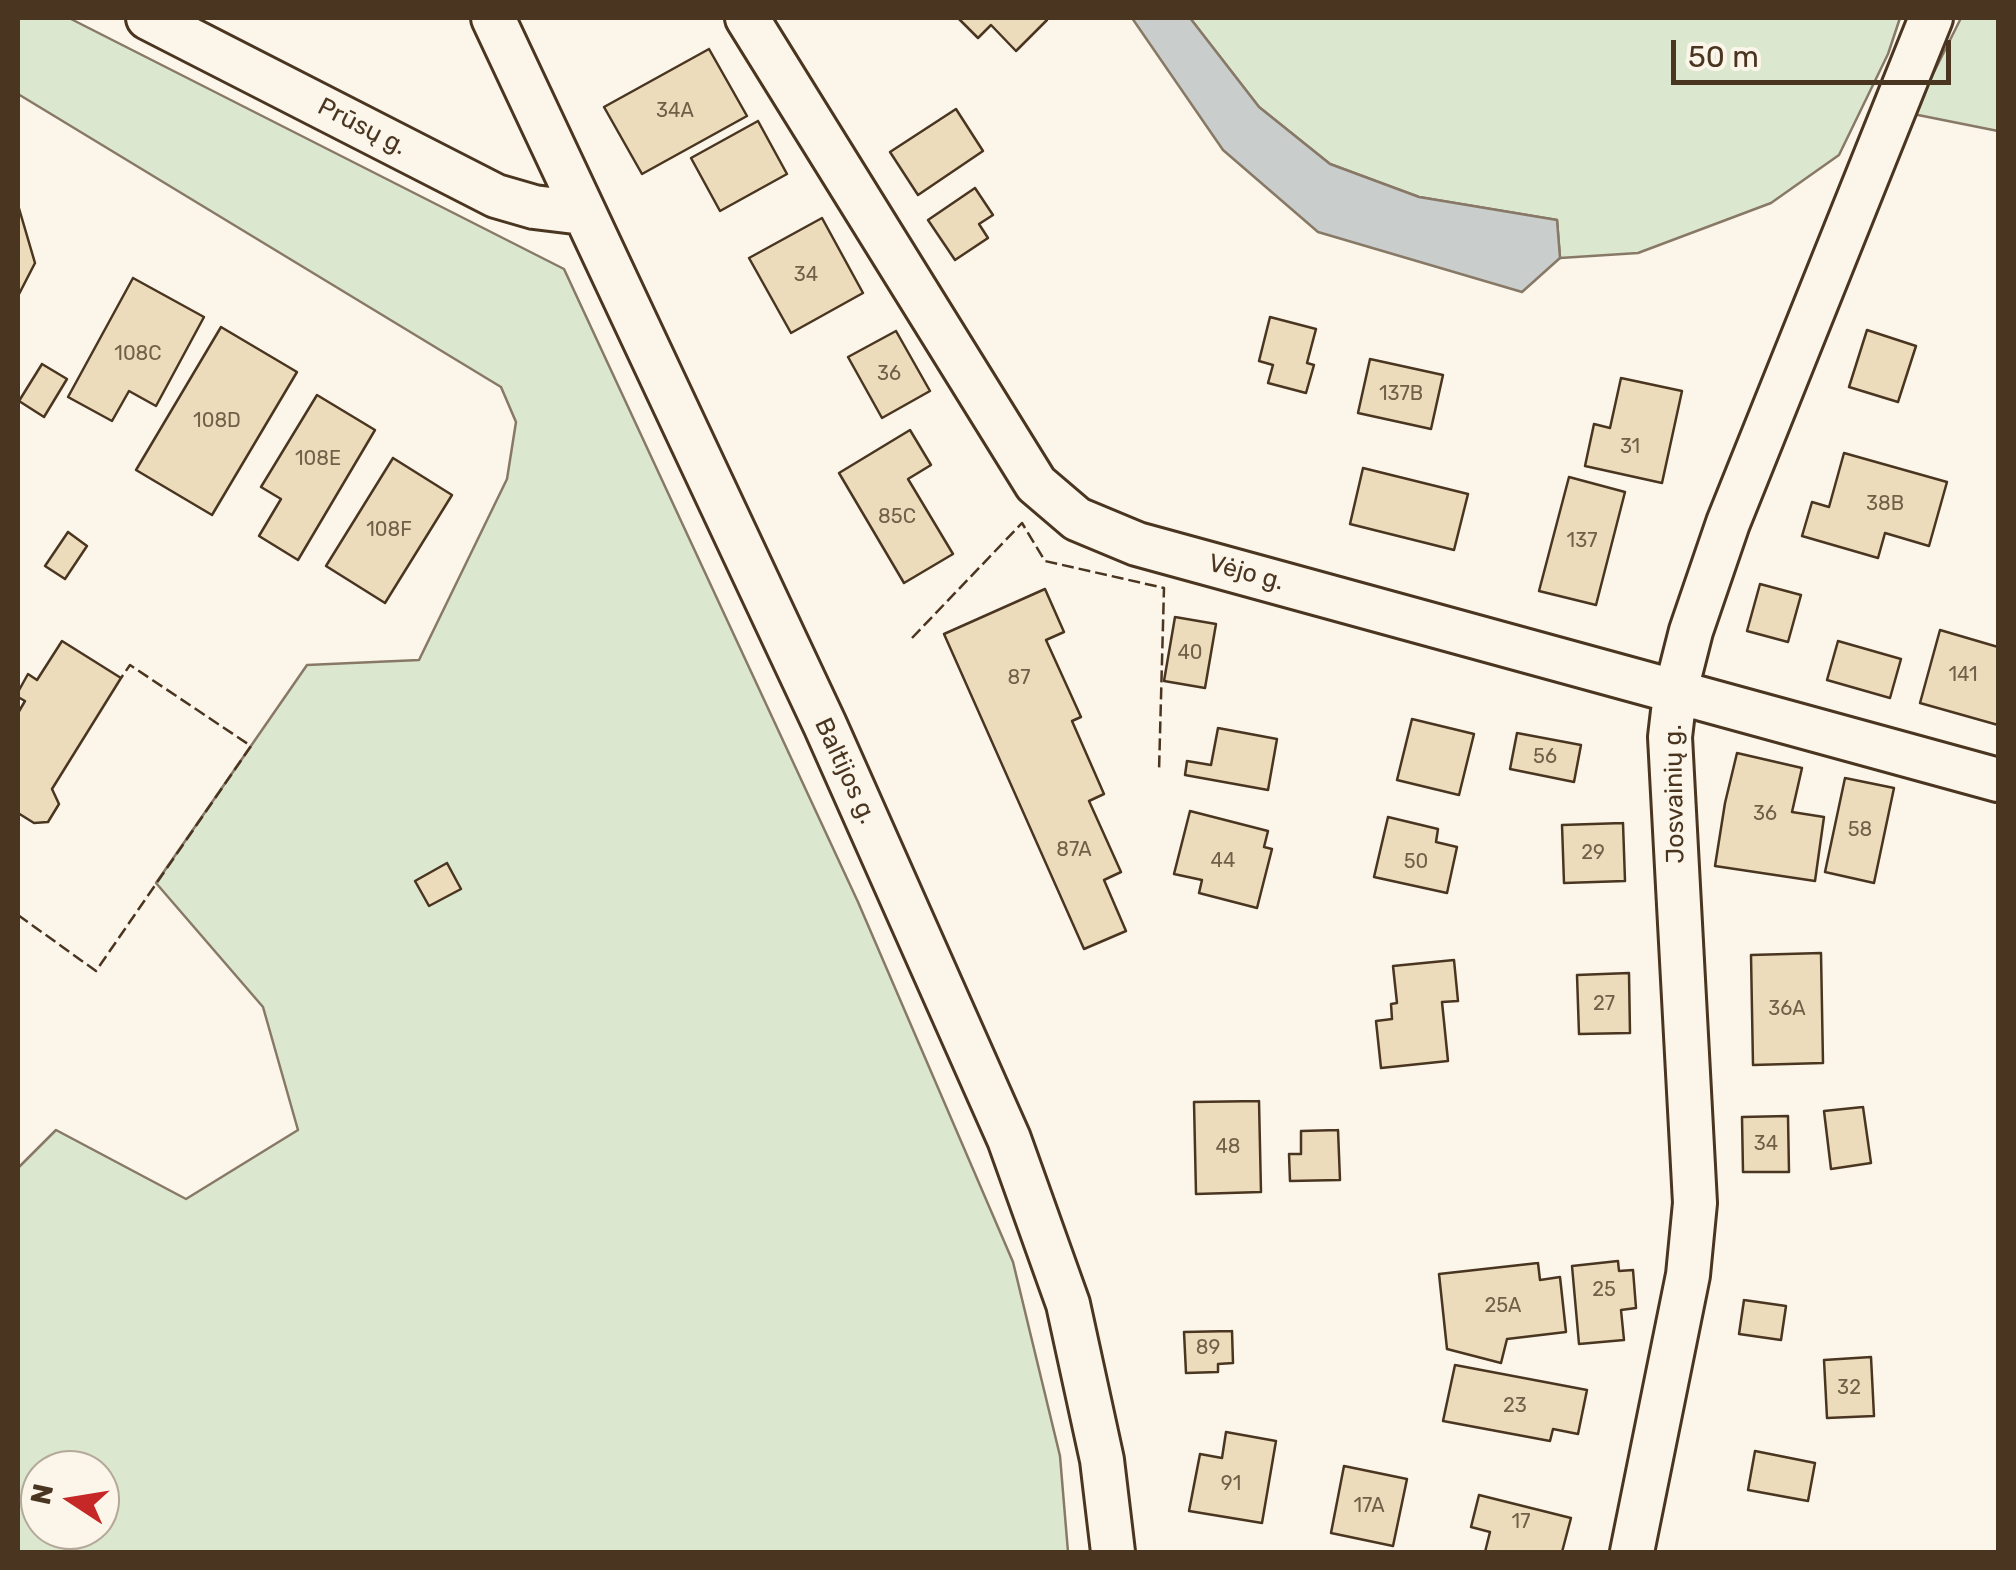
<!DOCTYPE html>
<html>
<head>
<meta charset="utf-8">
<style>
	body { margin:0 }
	#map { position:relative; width:2016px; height:1570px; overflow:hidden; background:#fbf6e9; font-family:Rubik,sans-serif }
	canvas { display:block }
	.frame { position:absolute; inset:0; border:20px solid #4a3520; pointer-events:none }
	.north { position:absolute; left:20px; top:1450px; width:100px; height:100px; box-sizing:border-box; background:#fbf6e9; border:2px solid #b4a999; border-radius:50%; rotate:282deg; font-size:28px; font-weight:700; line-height:40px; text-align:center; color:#4a3520 }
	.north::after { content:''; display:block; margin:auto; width:35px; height:45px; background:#c62828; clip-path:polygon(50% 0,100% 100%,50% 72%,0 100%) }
	.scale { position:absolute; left:1671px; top:40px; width:280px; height:45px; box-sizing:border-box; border:5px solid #4a3520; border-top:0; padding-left:12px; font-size:30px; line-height:35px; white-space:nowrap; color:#4a3520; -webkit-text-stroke:8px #fbf6e9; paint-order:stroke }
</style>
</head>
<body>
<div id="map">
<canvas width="2016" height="1570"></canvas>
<div class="frame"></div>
<div class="north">N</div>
<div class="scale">50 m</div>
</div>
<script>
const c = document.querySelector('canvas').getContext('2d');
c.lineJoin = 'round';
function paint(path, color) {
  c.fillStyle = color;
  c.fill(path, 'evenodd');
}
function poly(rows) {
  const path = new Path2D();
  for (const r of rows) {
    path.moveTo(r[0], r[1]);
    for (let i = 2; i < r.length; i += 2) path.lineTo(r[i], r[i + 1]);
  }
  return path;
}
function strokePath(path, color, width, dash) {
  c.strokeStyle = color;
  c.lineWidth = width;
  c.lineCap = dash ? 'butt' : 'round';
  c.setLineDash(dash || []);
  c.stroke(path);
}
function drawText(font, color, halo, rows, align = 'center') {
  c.font = font + ' Rubik,sans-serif';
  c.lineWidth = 8;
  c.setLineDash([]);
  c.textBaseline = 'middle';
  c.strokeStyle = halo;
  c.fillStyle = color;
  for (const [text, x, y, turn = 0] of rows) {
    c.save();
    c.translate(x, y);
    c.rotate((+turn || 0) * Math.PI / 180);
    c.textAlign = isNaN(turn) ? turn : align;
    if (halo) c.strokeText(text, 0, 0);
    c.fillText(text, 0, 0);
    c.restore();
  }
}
const green = poly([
	[18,18,69,18,564,269,858,902,1013,1262,1060,1456,1068,1552,18,1552,18,1168,56,1130,186,1199,298,1130,263,1007,156,883,307,665,419,660,507,479,516,422,501,387,18,94,18,18],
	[40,1470,100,1470,100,1530,40,1530,40,1470],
	[1190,18,1900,18,1888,54,1839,155,1771,203,1638,253,1560,258,1557,220,1419,197,1330,164,1259,107,1190,18],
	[1961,18,1998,18,1998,131,1913,114,1961,18]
]);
const water = poly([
	[1132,18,1190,18,1259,107,1330,164,1419,197,1557,220,1560,258,1522,292,1318,232,1223,150,1132,18]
]);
const building = poly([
	[958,18,1044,18,1047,20,1016,51,991,25,978,38,958,18],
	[709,49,747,116,642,174,604,107,709,49],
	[956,109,983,151,918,195,890,152,956,109],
	[758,121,787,174,720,211,691,158,758,121],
	[975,188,993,215,979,224,988,238,955,260,928,220,975,188],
	[18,205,35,263,18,296,18,205],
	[822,218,863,293,791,333,749,258,822,218],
	[133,278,204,317,156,406,129,391,112,421,68,397,133,278],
	[1270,317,1316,329,1307,363,1314,365,1306,393,1268,383,1273,365,1259,361,1270,317],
	[221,327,297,372,212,515,136,470,221,327],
	[1867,330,1916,346,1898,402,1849,387,1867,330],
	[896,331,930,391,882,418,848,357,896,331],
	[1370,359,1443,375,1431,429,1358,413,1370,359],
	[42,364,67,379,44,417,19,401,42,364],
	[1621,378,1682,391,1662,483,1585,466,1594,424,1610,428,1621,378],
	[317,395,375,430,298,560,259,536,281,499,261,487,317,395],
	[910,430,931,465,908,479,953,554,904,583,839,473,910,430],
	[1844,453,1947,482,1929,546,1885,533,1878,558,1802,536,1812,502,1829,507,1844,453],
	[393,458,452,495,385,603,326,566,393,458],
	[1363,468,1468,494,1454,550,1350,524,1363,468],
	[1569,477,1625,492,1596,605,1539,591,1569,477],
	[68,532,87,546,65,579,45,566,68,532],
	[1760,584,1801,595,1788,642,1747,631,1760,584],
	[1045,589,1064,632,1046,640,1081,717,1072,721,1104,794,1089,801,1121,872,1104,880,1126,931,1084,949,944,634,1045,589],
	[1175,617,1216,624,1205,688,1164,681,1175,617],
	[1940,630,1998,647,1998,725,1920,703,1940,630],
	[62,641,121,678,52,789,59,804,48,822,34,823,18,813,18,713,25,701,18,697,18,692,28,674,37,680,62,641],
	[1838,641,1901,659,1890,698,1827,680,1838,641],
	[1412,719,1474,734,1459,795,1397,780,1412,719],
	[1218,728,1277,739,1268,790,1185,775,1187,761,1211,765,1218,728],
	[1517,733,1581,745,1574,782,1510,769,1517,733],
	[1737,753,1802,768,1792,812,1824,817,1815,881,1715,866,1725,803,1737,753],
	[1845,778,1894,788,1874,883,1825,872,1845,778],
	[1190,811,1268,831,1264,847,1272,849,1257,908,1199,893,1202,880,1174,874,1190,811],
	[1388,817,1438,829,1436,842,1457,847,1447,893,1374,877,1388,817],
	[1623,823,1625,881,1564,883,1562,825,1623,823],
	[447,863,461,889,429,906,415,881,447,863],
	[1821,953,1823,1063,1753,1065,1751,955,1821,953],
	[1454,960,1458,1001,1442,1002,1448,1061,1381,1068,1376,1021,1392,1019,1391,1004,1397,1003,1393,966,1454,960],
	[1629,973,1630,1033,1579,1034,1577,975,1629,973],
	[1259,1101,1261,1192,1196,1194,1194,1102,1259,1101],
	[1863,1107,1871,1163,1831,1169,1824,1111,1863,1107],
	[1788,1116,1789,1172,1743,1172,1742,1117,1788,1116],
	[1338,1130,1340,1180,1290,1181,1289,1154,1301,1154,1301,1131,1338,1130],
	[1618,1261,1619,1271,1633,1270,1636,1308,1621,1310,1624,1340,1579,1344,1572,1266,1618,1261],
	[1538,1263,1540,1280,1560,1277,1566,1332,1507,1339,1501,1363,1447,1349,1439,1274,1538,1263],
	[1744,1300,1786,1306,1781,1340,1739,1334,1744,1300],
	[1232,1331,1233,1363,1218,1364,1218,1372,1186,1373,1184,1332,1232,1331],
	[1871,1357,1874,1416,1827,1418,1824,1360,1871,1357],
	[1455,1365,1587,1390,1578,1434,1553,1429,1550,1441,1443,1421,1455,1365],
	[1226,1432,1276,1441,1262,1523,1189,1511,1200,1454,1222,1458,1226,1432],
	[1755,1451,1815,1463,1808,1501,1748,1490,1755,1451],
	[1344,1466,1407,1479,1393,1546,1331,1533,1344,1466],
	[1479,1495,1571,1518,1562,1552,1485,1552,1490,1532,1471,1527,1479,1495]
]);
const minor = poly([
	[148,18,496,196,534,207,583,213],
	[493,18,825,725,1009,1139,1068,1304,1102,1460,1113,1552],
	[747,18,1036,484,1077,519,1137,544,1998,780],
	[1632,1552,1688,1275,1695,1203,1670,737,1675,694,1691,631,1728,523,1931,18]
]);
const fence = poly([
	[912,638,1022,523,1045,561,1164,588,1159,771],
	[18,915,96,971,251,746,130,665,121,678]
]);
const numberNames = [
	["34A",675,111],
	["34",806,275],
	["108C",138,354],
	["36",889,374],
	["137B",1401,394],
	["108D",217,421],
	["31",1630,447],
	["108E",318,459],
	["38B",1885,504],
	["85C",897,517],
	["108F",389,530],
	["137",1582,541],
	["40",1190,653],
	["141",1963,675],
	["87",1019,678],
	["56",1545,757],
	["36",1765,814],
	["58",1860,830],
	["87A",1074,850],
	["29",1593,853],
	["44",1223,861],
	["50",1416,862],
	["27",1604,1004],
	["36A",1787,1009],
	["34",1766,1144],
	["48",1228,1147],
	["25",1604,1290],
	["25A",1503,1306],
	["89",1208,1348],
	["32",1849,1388],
	["23",1515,1406],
	["91",1231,1484],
	["17A",1369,1506],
	["17",1521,1522]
];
const streetNames = [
	["Prūsų g.",362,127,27],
	["Vėjo g.",1246,573,15],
	["Baltijos g.",845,771,65],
	["Josvainių g.",1675,794,-91]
];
paint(green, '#dce7d0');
strokePath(green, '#887966', 2.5);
paint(water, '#c9cecd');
strokePath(water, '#887966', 2.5);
paint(building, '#ecdcbc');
strokePath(building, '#4a3520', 2.5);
strokePath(minor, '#4a3520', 48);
strokePath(minor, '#fbf6e9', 42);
strokePath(fence, '#4a3520', 2.5, [12, 5]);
drawText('20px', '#725f47', null, numberNames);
drawText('25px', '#4a3520', '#fbf6e9', streetNames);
</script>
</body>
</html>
